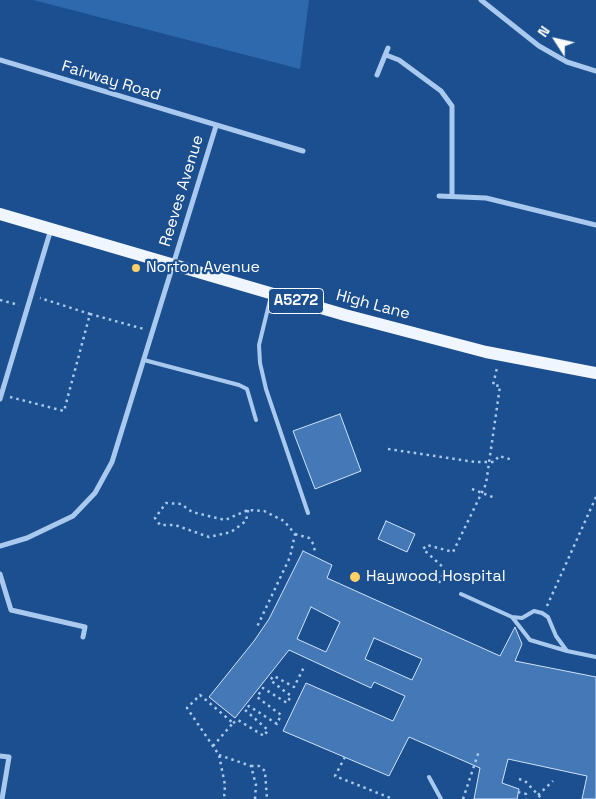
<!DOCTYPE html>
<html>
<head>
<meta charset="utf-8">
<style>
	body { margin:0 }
	#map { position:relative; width:596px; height:799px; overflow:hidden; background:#1b4f8f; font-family:"Space Grotesk",sans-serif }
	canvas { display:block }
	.north { position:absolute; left:531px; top:15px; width:50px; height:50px; -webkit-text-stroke:4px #1b4f8f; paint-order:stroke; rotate:305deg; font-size:14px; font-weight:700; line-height:20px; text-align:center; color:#fff }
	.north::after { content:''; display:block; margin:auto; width:18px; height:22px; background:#fff; clip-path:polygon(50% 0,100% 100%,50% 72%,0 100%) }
</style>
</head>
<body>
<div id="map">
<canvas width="596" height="799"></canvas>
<div class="north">N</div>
</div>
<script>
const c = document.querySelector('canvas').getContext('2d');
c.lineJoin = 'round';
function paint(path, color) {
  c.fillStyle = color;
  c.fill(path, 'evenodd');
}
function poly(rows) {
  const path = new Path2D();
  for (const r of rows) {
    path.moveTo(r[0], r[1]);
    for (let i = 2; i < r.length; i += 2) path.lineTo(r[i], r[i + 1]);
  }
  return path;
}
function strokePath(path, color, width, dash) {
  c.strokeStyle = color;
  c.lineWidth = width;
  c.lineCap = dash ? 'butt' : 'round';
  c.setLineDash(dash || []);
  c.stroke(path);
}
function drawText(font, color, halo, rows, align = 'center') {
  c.font = font + ' "Space Grotesk",sans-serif';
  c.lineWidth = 4.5;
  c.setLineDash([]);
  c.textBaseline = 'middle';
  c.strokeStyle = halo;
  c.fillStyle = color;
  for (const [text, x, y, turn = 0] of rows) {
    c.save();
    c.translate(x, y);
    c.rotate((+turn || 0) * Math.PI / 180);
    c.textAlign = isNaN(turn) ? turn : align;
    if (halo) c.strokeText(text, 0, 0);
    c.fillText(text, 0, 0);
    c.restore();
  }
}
const green = poly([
	[33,0,309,0,300,69]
]);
const building = poly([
	[340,414,361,471,315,489,293,431,340,414],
	[386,521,415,534,407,552,378,539,386,521],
	[303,551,332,565,327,578,500,656,515,627,522,644,515,661,596,677,596,799,582,799,587,776,508,759,502,783,519,789,517,799,474,799,480,768,409,737,389,776,283,731,306,683,393,721,405,696,374,682,371,688,289,650,235,718,209,697,254,641,269,619,303,551],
	[311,607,340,622,326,652,297,639,311,607],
	[374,638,422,659,412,680,365,659,374,638]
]);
const path = poly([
	[0,300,19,305],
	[90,314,144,329],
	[10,397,64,411,90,314,40,298],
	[388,449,475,462,494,462,499,456,513,460],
	[472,489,495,498],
	[248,510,246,521,231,532,209,537,175,525,160,525,155,518,166,503,181,504,192,512,225,520,248,510,264,511,284,521,295,534,290,557,256,629],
	[295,534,309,538,314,545,315,554],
	[439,583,445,569,423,549,427,545,453,552,486,484,500,386,493,385,497,368],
	[547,606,596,497],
	[233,723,238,720,264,736,268,730,245,710,249,706,277,724,281,715,257,697,263,688,287,703,291,696,270,680,274,676,294,687,305,665],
	[213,746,233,723,200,695,187,708,219,755,225,785,224,799],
	[219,755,251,766,256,785,255,799],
	[345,757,335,776,393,799],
	[251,766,259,766,265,771,267,799],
	[519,779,525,781,542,799],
	[518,792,526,794,526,799],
	[538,795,553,781],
	[463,799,479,751]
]);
const service = poly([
	[271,296,259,345,260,363,266,389,308,513],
	[144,360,239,385,247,389,256,420],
	[461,594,512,617,522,618,534,611,542,613,548,617,556,636,567,651],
	[512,617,530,640,567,651,596,657],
	[429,777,441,799]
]);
const minor = poly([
	[481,0,539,46,567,62,596,71],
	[386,55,399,60,441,91,452,106,452,196],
	[0,60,303,151],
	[377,75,388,48],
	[439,196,486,198,596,225],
	[0,399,51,229],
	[0,546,27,538,73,516,95,493,112,462,216,126],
	[0,574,11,610,85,627,83,637],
	[0,756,9,757,2,799]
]);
const primary = poly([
	[0,214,345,315,486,352,596,373]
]);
const markers = [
	[136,268,5,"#ffd166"],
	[355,577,6,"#ffd166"]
];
const shields = [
	[296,301,55]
];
const shieldNames = [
	["A5272",296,301]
];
const streetNames = [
	["Fairway Road",111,81,17],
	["Reeves Avenue",182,191,-73],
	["High Lane",373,305,15]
];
const poiNames = [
	["Norton Avenue",146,268],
	["Haywood Hospital",366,577]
];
paint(green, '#2e69ad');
paint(building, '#4478b7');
strokePath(building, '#cfe3fa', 1);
strokePath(path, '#a9c9ee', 2.5, [2.5, 4]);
strokePath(service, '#a9c9ee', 4);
strokePath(minor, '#a9c9ee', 5);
strokePath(primary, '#f0f6ff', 12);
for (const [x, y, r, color] of markers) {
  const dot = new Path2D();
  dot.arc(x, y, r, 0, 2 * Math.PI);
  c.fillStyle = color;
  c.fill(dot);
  strokePath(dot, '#1b4f8f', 2);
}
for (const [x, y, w] of shields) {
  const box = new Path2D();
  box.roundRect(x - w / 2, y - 12.5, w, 25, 4);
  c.fillStyle = '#1b4f8f';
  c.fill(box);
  strokePath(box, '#fff', 1);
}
drawText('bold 15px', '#fff', null, shieldNames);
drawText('16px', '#fff', '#1b4f8f', streetNames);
drawText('16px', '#fff', '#1b4f8f', poiNames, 'left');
</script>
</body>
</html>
